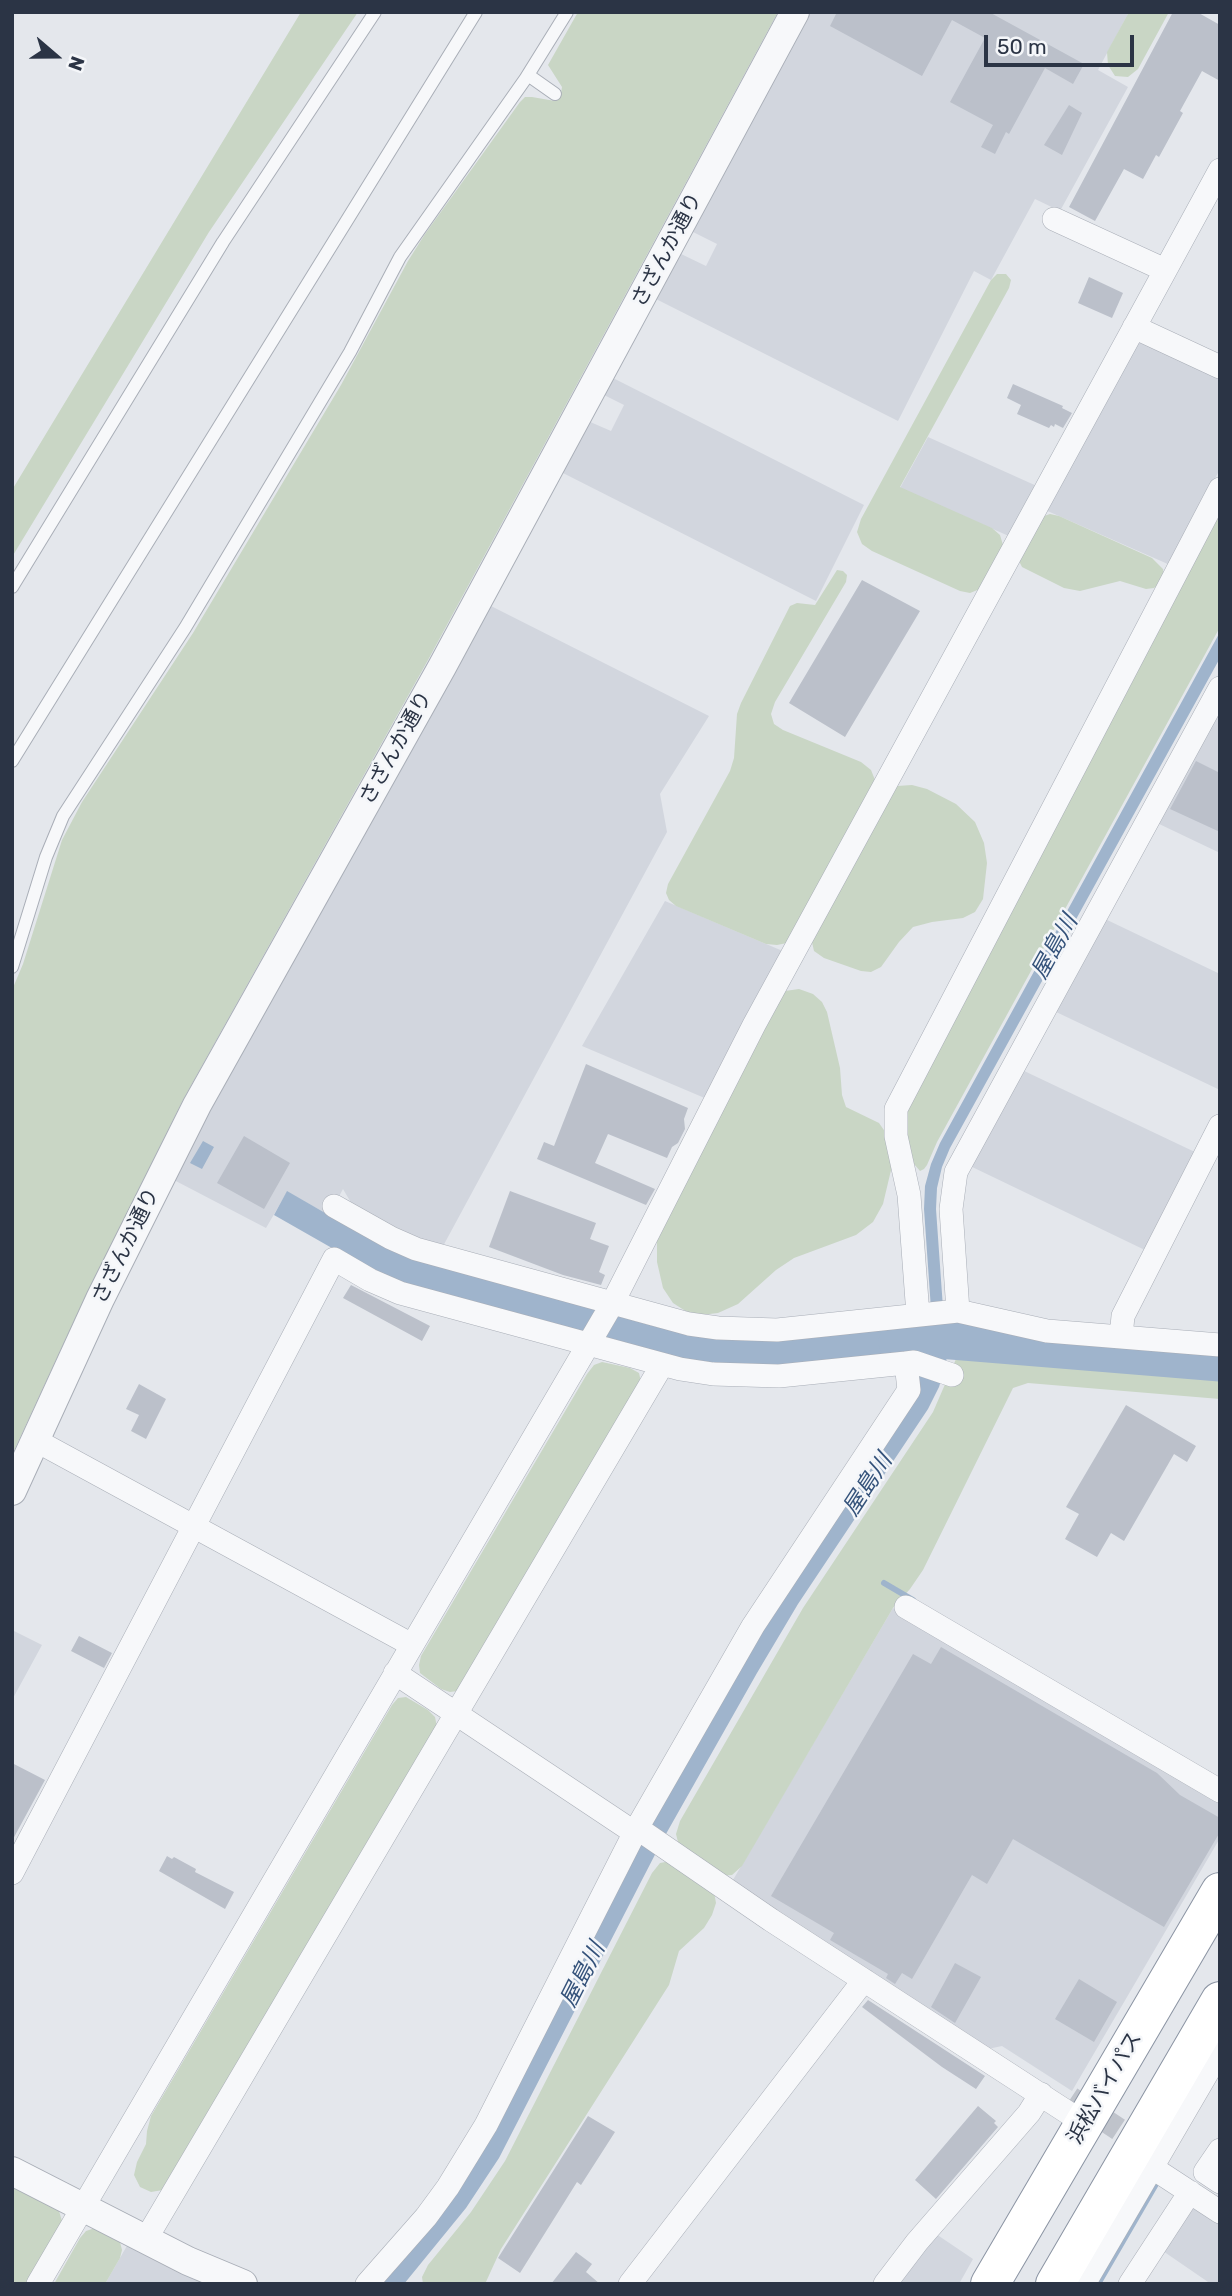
<!DOCTYPE html>
<html>
<head>
<meta charset="utf-8">
<style>
	body { margin:0 }
	#map { position:relative; width:1232px; height:2296px; overflow:hidden; background:#e4e7ec; font-family:Rubik,sans-serif }
	canvas { display:block }
	.frame { position:absolute; inset:0; border:14px solid #2b3445; pointer-events:none }
	.north { position:absolute; left:21px; top:21px; width:70px; height:70px; -webkit-text-stroke:5px #f4f6f9; paint-order:stroke; rotate:110deg; font-size:19px; font-weight:700; line-height:28px; text-align:center; color:#2b3445 }
	.north::after { content:''; display:block; margin:auto; width:24px; height:32px; background:#2b3445; clip-path:polygon(50% 0,100% 100%,50% 72%,0 100%) }
	.scale { position:absolute; left:984px; top:35px; width:150px; height:32px; box-sizing:border-box; border:4px solid #2b3445; border-top:0; padding-left:9px; font-size:21px; line-height:24px; white-space:nowrap; color:#2b3445; -webkit-text-stroke:5px #f4f6f9; paint-order:stroke }
</style>
</head>
<body>
<div id="map">
<canvas width="1232" height="2296"></canvas>
<div class="frame"></div>
<div class="north">N</div>
<div class="scale">50 m</div>
</div>
<script>
const c = document.querySelector('canvas').getContext('2d');
c.lineJoin = 'round';
function paint(path, color) {
  c.fillStyle = color;
  c.fill(path, 'evenodd');
}
function poly(rows) {
  const path = new Path2D();
  for (const r of rows) {
    path.moveTo(r[0], r[1]);
    for (let i = 2; i < r.length; i += 2) path.lineTo(r[i], r[i + 1]);
  }
  return path;
}
function strokePath(path, color, width, dash) {
  c.strokeStyle = color;
  c.lineWidth = width;
  c.lineCap = dash ? 'butt' : 'round';
  c.setLineDash(dash || []);
  c.stroke(path);
}
function drawText(font, color, halo, rows, align = 'center') {
  c.font = font + ' Rubik,"Noto Sans JP",sans-serif';
  c.lineWidth = 5;
  c.setLineDash([]);
  c.textBaseline = 'middle';
  c.strokeStyle = halo;
  c.fillStyle = color;
  for (const [text, x, y, turn = 0] of rows) {
    c.save();
    c.translate(x, y);
    c.rotate((+turn || 0) * Math.PI / 180);
    c.textAlign = isNaN(turn) ? turn : align;
    if (halo) c.strokeText(text, 0, 0);
    c.fillText(text, 0, 0);
    c.restore();
  }
}
const built = poly([
	[808,12,1129,12,1098,70,1128,87,1060,211,1035,199,991,280,974,271,898,421,654,298,679,253,706,266,717,244,691,231],
	[1142,342,1220,377,1220,469,1170,565,1043,509,1132,346],
	[611,377,864,505,816,601,561,472,588,421,611,431,624,405,602,394],
	[928,437,1039,487,1011,537,900,488],
	[489,605,709,716,660,794,667,832,442,1248,419,1241,353,1206,343,1189,329,1215,287,1192,266,1228,172,1179,207,1111],
	[1220,704,1220,853,1155,822],
	[665,901,785,952,707,1099,582,1046],
	[1103,918,1220,974,1220,1090,1052,1010],
	[1020,1069,1197,1153,1147,1251,968,1165],
	[893,1608,1220,1800,1220,1838,1072,2091,1002,2046,983,2050,730,1885],
	[12,1630,42,1645,12,1700],
	[1191,2202,1220,2221,1220,2284,1211,2284,1160,2249],
	[936,2234,973,2259,959,2284,894,2284],
	[128,2244,209,2284,105,2284]
]);
const green = poly([
	[301,12,358,12,209,232,12,557,12,490],
	[578,12,778,12,428,660,184,1098,87,1293,12,1455,12,990,23,964,62,840,82,802,193,633,341,385,408,261,425,234,520,102,525,97,532,97,555,101,561,93,562,87,548,65],
	[1129,12,1169,12,1138,69,1128,77,1115,76,1108,65,1107,52],
	[997,274,1006,274,1011,280,1009,288,900,487,992,528,1000,535,1003,545,980,589,970,593,960,591,872,551,862,544,857,532,861,519,991,280],
	[1220,508,1220,627,937,1142,927,1165,924,1169,920,1171,914,1164,903,1122,909,1100],
	[1050,514,1059,516,1152,558,1163,569,1164,576,1159,584,1154,588,1146,589,1120,581,1080,591,1064,588,1022,567,1018,559,1041,517],
	[837,570,843,571,847,575,846,582,775,702,771,714,774,724,783,730,861,762,871,770,875,780,787,943,777,945,766,944,676,906,669,900,666,893,668,884,730,771,734,758,737,714,741,703,790,606,797,603,815,605],
	[912,785,927,789,956,804,975,822,984,843,987,863,983,899,975,912,963,918,932,922,913,927,899,942,881,967,871,972,861,971,824,958,814,951,811,938,887,796,897,786],
	[799,989,813,994,822,1002,827,1012,840,1068,842,1095,846,1107,879,1123,886,1133,892,1166,883,1204,873,1222,856,1235,794,1258,776,1270,738,1304,718,1313,701,1315,687,1312,673,1303,663,1288,657,1262,657,1240,665,1217,785,991],
	[973,1352,1220,1372,1220,1399,1028,1383,1013,1388,923,1570,910,1589,893,1608,742,1866,732,1875,721,1876,679,1846,676,1834,680,1821,803,1608,933,1412,956,1359],
	[602,1362,630,1368,639,1373,641,1382,458,1691,450,1692,441,1689,420,1673,419,1665,421,1656,587,1374,594,1365],
	[406,1697,428,1710,435,1717,437,1727,163,2190,151,2192,140,2187,134,2175,137,2162,146,2144,147,2131,151,2116,392,1705,398,1698],
	[671,1861,714,1892,716,1903,712,1915,704,1928,679,1951,669,1985,501,2249,485,2284,423,2284,422,2277,428,2265,471,2212,505,2161,652,1873,660,1863],
	[12,2186,52,2204,59,2211,62,2221,60,2231,29,2284,12,2284],
	[95,2228,114,2236,120,2242,122,2250,120,2258,105,2284,54,2284,80,2238,86,2231]
]);
const water = poly([
	[1220,632,1220,658,950,1148,942,1167,937,1188,936,1209,943,1308,948,1341,946,1364,939,1387,928,1409,798,1604,757,1673,662,1841,499,2158,466,2208,404,2284,381,2284,646,1833,762,1629,912,1400,924,1359,779,1367,682,1361,432,1294,374,1272,274,1215,287,1191,386,1248,412,1259,657,1327,716,1338,777,1340,931,1309,924,1209,925,1186,931,1164,940,1143],
	[203,1141,214,1147,202,1169,190,1163]
]);
const stream = poly([
	[884,1583,913,1600],
	[1098,2284,1156,2184]
]);
const river = poly([
	[897,1342,927,1339,1220,1363]
]);
const building = poly([
	[837,12,989,12,1084,64,1073,84,1045,68,1009,134,1006,132,995,154,981,147,993,125,950,102,985,38,952,20,922,76,830,26],
	[1173,12,1197,12,1220,25,1220,81,1202,71,1180,111,1183,113,1159,157,1156,155,1143,179,1124,169,1095,221,1069,207],
	[1069,105,1082,113,1062,155,1044,145],
	[1089,277,1123,293,1112,318,1078,303],
	[1013,384,1063,406,1062,408,1072,413,1063,428,1055,424,1054,427,1051,425,1049,428,1017,414,1021,405,1007,398],
	[862,580,920,611,845,737,789,703],
	[1196,761,1220,773,1220,832,1170,809],
	[586,1064,688,1108,684,1119,685,1129,678,1143,672,1147,667,1158,608,1134,595,1163,655,1189,646,1205,537,1159,544,1142,554,1146],
	[244,1136,290,1163,264,1209,217,1183],
	[510,1191,596,1223,590,1239,609,1246,599,1272,605,1275,601,1285,563,1275,489,1247],
	[351,1285,430,1326,422,1341,343,1298],
	[139,1384,166,1399,146,1439,131,1431,139,1415,126,1409],
	[1126,1405,1196,1446,1187,1462,1174,1454,1124,1541,1111,1533,1097,1557,1065,1539,1079,1514,1066,1507],
	[79,1636,112,1653,104,1668,71,1651],
	[941,1647,1157,1773,1180,1795,1220,1818,1220,1832,1164,1927,1013,1839,987,1884,972,1875,912,1979,902,1973,895,1984,886,1978,888,1974,830,1940,834,1933,771,1896,913,1654,931,1664],
	[12,1763,45,1780,12,1841],
	[167,1856,172,1859,174,1857,196,1869,195,1872,234,1892,225,1909,159,1871],
	[955,1963,981,1977,955,2023,931,2007],
	[1079,1979,1117,2002,1094,2042,1055,2019],
	[868,2000,985,2076,976,2089,942,2067,862,2007],
	[978,2106,996,2121,994,2123,998,2127,936,2199,915,2180],
	[588,2116,615,2132,581,2185,577,2182,520,2273,498,2258],
	[576,2252,592,2264,586,2272,600,2284,551,2284]
]);
const minorTunnel = poly([
	[1071,2098,1147,2148]
]);
const service = poly([
	[528,75,555,94],
	[12,587,223,242,375,12],
	[12,761,476,12],
	[12,967,46,857,63,816,185,628,350,352,400,257,526,78,567,12]
]);
const minor = poly([
	[1054,219,1165,270],
	[1134,327,1220,367],
	[334,1206,391,1238,416,1249,689,1324,718,1328,777,1330,958,1311,1047,1331,1220,1345],
	[958,1311,951,1209,956,1172,1220,688],
	[918,1315,909,1195,896,1136,896,1109,1220,489],
	[1121,1337,1123,1316,1220,1126],
	[906,1363,914,1362,952,1375],
	[35,1440,412,1645],
	[906,1607,1220,1791],
	[395,1673,635,1833],
	[637,1828,771,1920,1084,2123],
	[12,1873,334,1259,370,1280,400,1293,680,1369,713,1374,779,1376,906,1363,909,1390,753,1626,637,1828,486,2125,448,2187,426,2217,367,2284],
	[1220,2150,1205,2172,1220,2182],
	[1139,2159,1220,2212],
	[146,2239,662,1365],
	[38,2284,612,1304,754,1025,1220,170],
	[630,2284,864,1980],
	[885,2284,917,2242,1029,2113,1041,2094],
	[1084,2284,1220,2051],
	[1130,2284,1190,2192]
]);
const tertiary = poly([
	[12,1491,100,1299,197,1105,442,667,795,12],
	[12,2171,188,2261,243,2284]
]);
const trunk = poly([
	[990,2284,1220,1892],
	[1055,2284,1220,2001]
]);
const streetNames = [
	["さざんか通り",667,250,-62],
	["さざんか通り",396,748,-61],
	["さざんか通り",126,1246,-64],
	["浜松バイパス",1105,2088,-60]
];
const waterNames = [
	["屋島川",1055,947,-61],
	["屋島川",868,1485,-57],
	["屋島川",583,1975,-63]
];
paint(built, '#d2d6de');
paint(green, '#c9d6c5');
paint(water, '#9fb4cc');
strokePath(stream, '#9fb4cc', 6);
strokePath(river, '#9fb4cc', 37);
paint(building, '#bbc0ca');
strokePath(minorTunnel, '#bfc3cb', 23, [23, 11]);
strokePath(service, '#a9aeb7', 14);
strokePath(minor, '#a9aeb7', 24);
strokePath(tertiary, '#a9aeb7', 30);
strokePath(trunk, '#8b94a3', 40);
strokePath(service, '#f7f8fa', 12);
strokePath(minor, '#f7f8fa', 23);
strokePath(tertiary, '#f7f8fa', 28);
strokePath(trunk, '#fff', 38);
drawText('21px', '#2b3445', '#f4f6f9', streetNames);
drawText('italic 23px', '#34527a', '#f4f6f9', waterNames);
</script>
</body>
</html>
